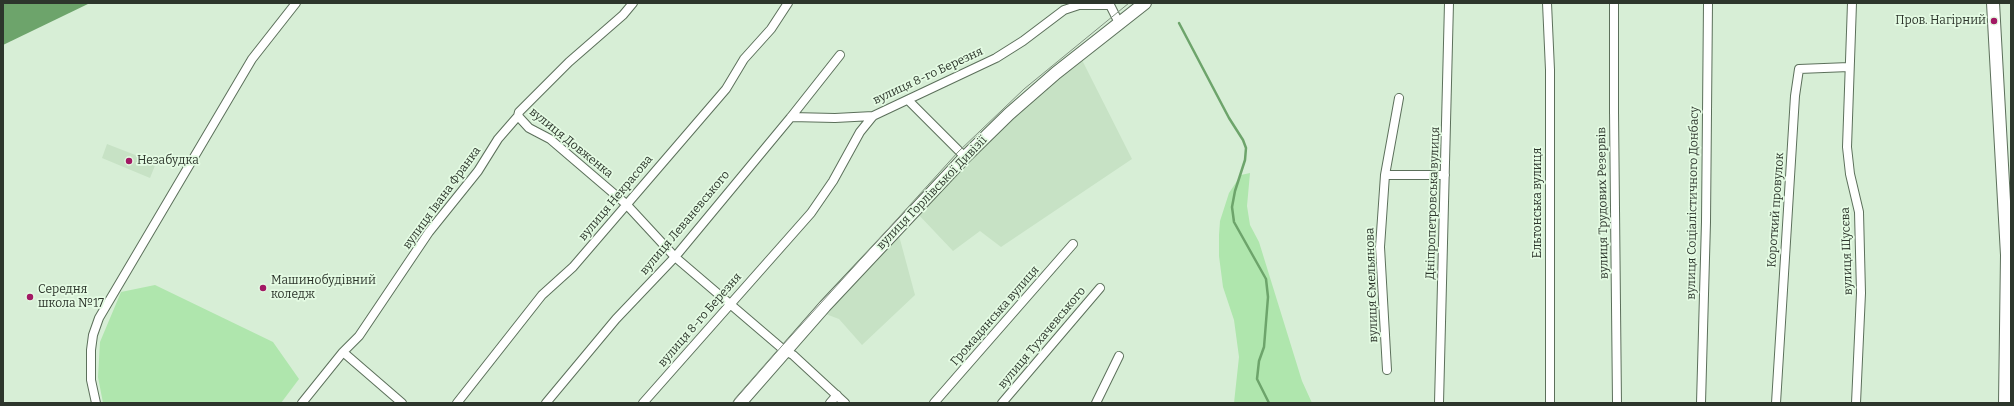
<!DOCTYPE html>
<html>
<head>
<meta charset="utf-8">
<style>
	body { margin:0 }
	#map { position:relative; width:2014px; height:406px; overflow:hidden; background:#d7eed6; font-family:Bitter,serif }
	canvas { display:block }
	.frame { position:absolute; inset:0; border:4px solid #2d362c; pointer-events:none }
</style>
</head>
<body>
<div id="map">
<canvas width="2014" height="406"></canvas>
<div class="frame"></div>
</div>
<script>
const c = document.querySelector('canvas').getContext('2d');
c.lineJoin = 'round';
function paint(path, color) {
  c.fillStyle = color;
  c.fill(path, 'evenodd');
}
function poly(rows) {
  const path = new Path2D();
  for (const r of rows) {
    path.moveTo(r[0], r[1]);
    for (let i = 2; i < r.length; i += 2) path.lineTo(r[i], r[i + 1]);
  }
  return path;
}
function strokePath(path, color, width, dash) {
  c.strokeStyle = color;
  c.lineWidth = width;
  c.lineCap = dash ? 'butt' : 'round';
  c.setLineDash(dash || []);
  c.stroke(path);
}
function drawText(font, color, halo, rows, align = 'center') {
  c.font = font + ' Bitter,serif';
  c.lineWidth = 3.5;
  c.setLineDash([]);
  c.textBaseline = 'middle';
  c.strokeStyle = halo;
  c.fillStyle = color;
  for (const [text, x, y, turn = 0] of rows) {
    c.save();
    c.translate(x, y);
    c.rotate((+turn || 0) * Math.PI / 180);
    c.textAlign = isNaN(turn) ? turn : align;
    if (halo) c.strokeText(text, 0, 0);
    c.fillText(text, 0, 0);
    c.restore();
  }
}
const built = poly([
	[1082,60,1132,159,1001,247,980,231,953,251,916,212,1005,124],
	[107,144,156,163,150,178,102,158],
	[898,232,915,295,862,345,839,319,823,313]
]);
const green = poly([
	[1250,173,1247,206,1250,225,1259,242,1302,381,1312,403,1234,403,1239,357,1234,320,1223,287,1219,256,1219,235,1220,221,1229,193,1241,175],
	[155,285,273,342,299,379,281,403,103,403,98,377,100,342,121,292]
]);
const water = poly([
	[3,3,90,3,3,45]
]);
const stream = poly([
	[1179,23,1229,118,1243,140,1246,148,1245,160,1235,191,1232,207,1234,222,1266,279,1268,297,1264,347,1259,361,1257,379,1269,403]
]);
const street = poly([
	[1547,3,1550,70,1550,403],
	[1614,3,1614,111,1617,403],
	[1852,3,1847,147,1850,174,1859,212,1861,293,1856,403],
	[908,100,965,157],
	[518,116,529,128,550,139,626,204,675,257,785,351,793,355,845,403],
	[791,117,835,118,873,116],
	[1385,175,1445,175],
	[343,352,402,403],
	[1387,370,1380,247,1385,175,1399,98],
	[96,403,91,380,91,350,93,335,99,318,252,59,296,3],
	[302,403,343,352,359,336,429,232,478,171,498,139,518,116,519,112,569,62,623,15,633,3],
	[457,403,542,295,573,267,726,89,744,59,771,29,788,3],
	[546,403,616,319,675,257,791,117,840,55],
	[643,403,811,213,833,181,860,132,873,116,996,58,1023,41,1064,10,1079,5,1110,5,1119,23],
	[830,403,837,395],
	[934,403,1073,244],
	[1002,403,1100,288],
	[1096,403,1119,356],
	[1439,403,1449,3],
	[1701,403,1706,222,1708,3],
	[1776,403,1795,96,1799,69,1849,67]
]);
const secondary = poly([
	[1993,3,2007,255,2005,403],
	[740,403,825,306,965,157,1009,114,1056,73,1145,3]
]);
const tram = poly([
	[732,403,781,347,958,152,1024,89,1129,3]
]);
const markers = [
	[1994,21,4,"#a21964"],
	[129,161,4,"#a21964"],
	[263,288,4,"#a21964"],
	[30,297,4,"#a21964"]
];
const poiNames = [
	["Пров. Нагірний",1986,21,"right"],
	["Незабудка",137,161],
	["Машинобудівний",271,281],
	["коледж",271,295],
	["Середня",38,290],
	["школа №17",38,304]
];
const streetNames = [
	["вулиця 8-го Березня",928,76,-25],
	["вулиця Довженка",571,143,39],
	["вулиця Горлівської Дивізії",932,193,-46],
	["вулиця Івана Франка",442,198,-54],
	["вулиця Некрасова",616,198,-50],
	["Дніпропетровська вулиця",1433,203,-88],
	["Ельтонська вулиця",1538,203,-90],
	["вулиця Трудових Резервів",1603,203,-91],
	["вулиця Соціалістичного Донбасу",1693,203,-89],
	["Короткий провулок",1776,210,-86],
	["вулиця Леваневського",685,223,-50],
	["вулиця Щусєва",1847,251,-92],
	["вулиця Ємельянова",1372,285,-92],
	["Громадянська вулиця",995,316,-49],
	["вулиця 8-го Березня",700,320,-49],
	["вулиця Тухачевського",1042,338,-50]
];
paint(built, '#c7e2c5');
paint(green, '#afe6ad');
paint(water, '#6da46b');
strokePath(stream, '#6da46b', 2.5);
strokePath(street, '#5c705b', 10);
strokePath(secondary, '#5c705b', 14);
strokePath(street, '#fff', 8);
strokePath(secondary, '#fff', 12);
strokePath(tram, '#819180', 1);
for (const [x, y, r, color] of markers) {
  const dot = new Path2D();
  dot.arc(x, y, r, 0, 2 * Math.PI);
  c.fillStyle = color;
  c.fill(dot);
  strokePath(dot, '#e4fbe3', 1.5);
}
drawText('12px', '#2d362c', '#e4fbe3', poiNames, 'left');
drawText('12px', '#2d362c', '#e4fbe3', streetNames);
</script>
</body>
</html>
